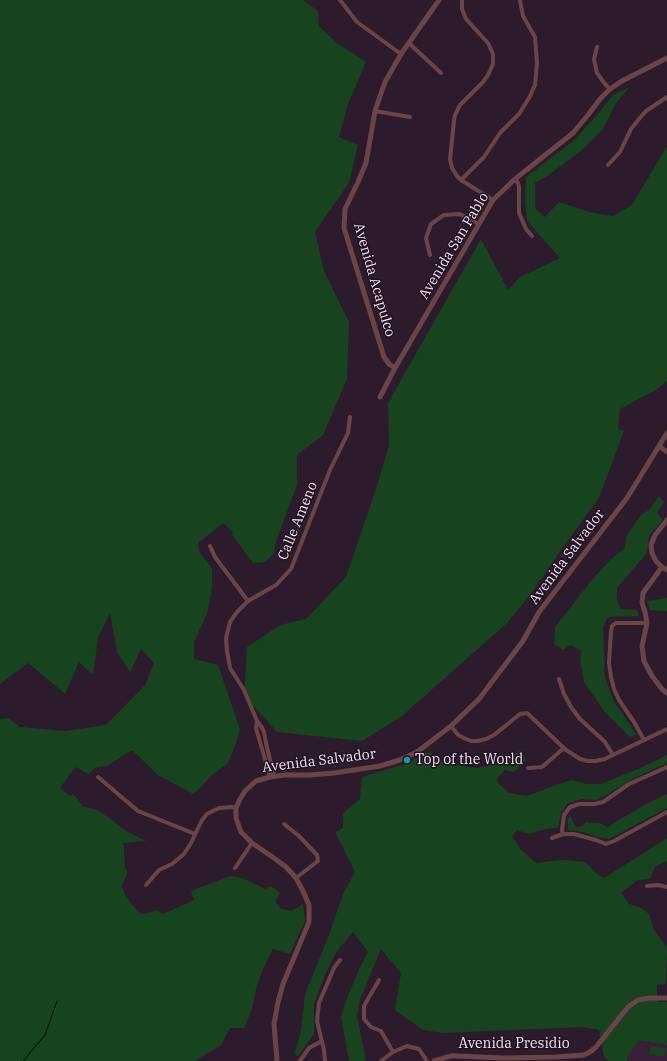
<!DOCTYPE html>
<html>
<head>
<meta charset="utf-8">
<style>
	body { margin:0 }
	canvas { display:block; background:#2c1a2d }
</style>
</head>
<body>
<canvas width="667" height="1061"></canvas>
<script>
const c = document.querySelector('canvas').getContext('2d');
c.lineJoin = 'round';
function paint(path, color) {
  c.fillStyle = color;
  c.fill(path, 'evenodd');
}
function poly(rows) {
  const path = new Path2D();
  for (const r of rows) {
    path.moveTo(r[0], r[1]);
    for (let i = 2; i < r.length; i += 2) path.lineTo(r[i], r[i + 1]);
  }
  return path;
}
function strokePath(path, color, width, dash) {
  c.strokeStyle = color;
  c.lineWidth = width;
  c.lineCap = dash ? 'butt' : 'round';
  c.setLineDash(dash || []);
  c.stroke(path);
}
function drawText(font, color, halo, rows, align = 'center') {
  c.font = font + ' "IBM Plex Serif",serif';
  c.lineWidth = 3;
  c.setLineDash([]);
  c.textBaseline = 'middle';
  c.strokeStyle = halo;
  c.fillStyle = color;
  for (const [text, x, y, turn = 0] of rows) {
    c.save();
    c.translate(x, y);
    c.rotate((+turn || 0) * Math.PI / 180);
    c.textAlign = isNaN(turn) ? turn : align;
    if (halo) c.strokeText(text, 0, 0);
    c.fillText(text, 0, 0);
    c.restore();
  }
}
const built = poly([
	[646,1002,667,1002,667,1061,630,1061,621,1052]
]);
const green = poly([
	[0,0,303,0,318,11,319,26,337,43,366,62,348,104,339,137,358,145,349,183,315,232,324,271,349,322,347,379,323,435,297,455,297,485,276,541,274,553,265,562,253,563,232,535,233,532,223,523,198,543,199,552,212,568,212,588,207,614,194,642,194,659,218,665,240,729,236,743,228,763,212,775,200,788,193,794,158,775,132,750,107,766,96,767,89,774,75,767,60,788,70,796,73,794,80,802,82,806,97,810,111,819,124,830,146,841,123,843,124,849,125,868,128,872,122,886,124,892,132,905,141,914,149,913,157,910,163,914,194,900,191,891,230,876,242,878,266,889,270,886,280,892,278,897,275,901,281,909,292,911,303,904,304,911,305,921,290,954,273,949,263,969,256,989,252,1009,244,1028,230,1028,221,1045,195,1061,0,1061,0,719,8,718,20,727,66,731,106,725,145,685,154,663,141,649,130,672,117,652,110,613,98,638,93,675,79,662,65,694,28,663,0,684],
	[630,87,616,103,603,129,582,150,546,177,535,183,535,208,545,217,559,202,589,212,613,216,632,205,667,146,667,381,656,390,620,409,618,429,624,431,599,498,563,547,528,598,506,624,402,716,362,741,277,732,244,695,247,647,280,625,306,619,346,577,377,486,389,445,388,403,481,239,508,290,520,277,560,258,527,221,525,201,526,177,573,141,597,115,613,95],
	[659,496,664,502,657,513,663,520,649,536,647,553,617,588,617,600,621,609,637,610,639,616,608,617,603,627,605,677,613,700,637,735,630,737,604,711,584,682,580,659,582,651,570,645,563,650,554,644,555,627,591,581,611,559,625,548,626,536,641,515,649,510],
	[667,598,667,611,650,610,647,601],
	[521,750,526,760,514,772,505,770,497,778,498,783,509,793,527,796,551,787,571,780,587,784,601,784,638,769,667,755,667,763,631,780,608,794,596,800,583,799,568,803,561,813,558,828,546,829,529,834,517,830,512,836,520,849,536,863,562,860,585,862,597,874,604,878,667,838,667,861,655,867,650,879,638,880,621,893,629,904,640,907,649,914,654,930,667,947,666,984,657,985,657,993,658,1002,667,1002,667,1045,639,1040,626,1059,628,1061,609,1061,604,1057,599,1030,583,1027,443,1033,423,1030,395,1010,401,973,381,949,360,1000,357,1016,366,1061,349,1061,341,1017,347,998,361,965,368,952,353,932,337,951,325,975,314,1004,314,1034,297,1057,295,1052,301,1031,305,994,329,935,343,894,355,872,335,832,343,828,343,814,351,806,360,799,362,777,408,763,427,752,448,764,477,768,501,763],
	[667,794,667,808,609,839,601,838,582,832,568,830,568,818,570,816,576,827,582,826,587,821,590,823,599,823,608,827,617,821,652,801],
	[651,1046,666,1048,664,1057,649,1054]
]);
const stream = poly([
	[23,1061,45,1035,57,1001]
]);
const minor = poly([
	[340,0,357,22,401,54],
	[462,0,462,9,466,19,488,43,493,54,493,64,488,75,483,82,460,105,455,115,454,121,450,159,452,168,457,176,461,180,493,200],
	[409,42,412,46,441,73],
	[597,47,594,59,597,73,605,84,610,89],
	[375,111,410,117],
	[608,165,620,152,631,129,639,119,646,111,667,97],
	[515,179,518,183,519,187,519,213,526,229,532,236],
	[461,180,484,157,500,133,519,114,529,98,535,85,537,63,535,37,523,16,520,0],
	[430,255,426,238,431,224,444,215,460,214,479,224],
	[210,546,215,557,248,601],
	[559,679,564,694,571,707,580,719,605,742,613,755],
	[257,721,256,728,270,777],
	[451,726,458,735,464,738,471,741,478,741,486,739,494,735,520,714,527,713,566,750,580,759,587,761,595,761,605,759,613,755,667,729],
	[644,740,634,722,619,700,614,689,611,677,609,663,611,632,612,626,616,623,647,623],
	[528,768,542,767,564,748],
	[98,777,138,811,195,834],
	[274,777,266,743,264,732,261,726,257,721,244,690,230,668,227,651,226,638,230,622,237,612,248,601,276,585,291,569,330,470,348,433,350,417],
	[284,824,299,836,317,855,318,861,296,878],
	[563,834,562,830,564,815,570,807,579,804,594,804,603,802,629,784,667,767],
	[552,838,563,834,574,834,596,840,606,844,614,841,667,812],
	[235,868,252,843],
	[146,885,159,870,172,864,184,854,191,843,202,820,207,814,219,808,231,807,236,808],
	[647,886,658,885,667,887],
	[379,980,364,1006,364,1019,371,1027,381,1031,393,1052],
	[300,1061,309,1048,322,1041],
	[325,1061,324,1050,317,1021,319,1003,334,968,340,960],
	[381,1061,393,1052,407,1046,419,1049,427,1061]
]);
const tertiary = poly([
	[395,368,389,364,384,357,344,228,345,209,358,182,366,163,375,111,385,82,401,54,439,0],
	[380,397,395,368,493,200,515,179,573,133,588,115,600,99,610,89,622,81,667,58],
	[659,446,667,452],
	[667,520,655,535,651,545,652,553,656,561,662,567,667,570],
	[662,567,643,593,642,603,645,612,647,623,642,646,644,661,652,676,662,689,667,693],
	[277,1061,274,1024,278,1002,283,984,309,922,309,905,303,891,296,878,286,867,274,858,252,843,241,832,236,818,236,808,240,799,245,791,256,781,270,777,284,775,310,775,334,773,380,766,400,760,417,752,451,726,479,699,523,641,539,612,627,498,667,433],
	[434,1061,451,1056,458,1056,503,1058,556,1057,584,1055,590,1052,596,1047,628,1007,638,1000,650,998,667,998]
]);
const markers = [
	[407,760,4,"#0f9aa8"]
];
const streetNames = [
	["Avenida San Pablo",454,246,-59],
	["Avenida Acapulco",374,280,74],
	["Calle Ameno",298,521,-68],
	["Avenida Salvador",567,557,-53],
	["Avenida Salvador",319,761,-7],
	["Avenida Presidio",514,1044]
];
const poiNames = [
	["Top of the World",415,760]
];
paint(built, '#382038');
paint(green, '#17431e');
strokePath(stream, '#00091a', 1);
strokePath(minor, '#6a4446', 4);
strokePath(tertiary, '#6a4446', 5);
for (const [x, y, r, color] of markers) {
  const dot = new Path2D();
  dot.arc(x, y, r, 0, 2 * Math.PI);
  c.fillStyle = color;
  c.fill(dot);
  strokePath(dot, '#221023', 1.5);
}
drawText('14px', '#f1e4f1', '#221023', streetNames);
drawText('14px', '#f1e4f1', '#221023', poiNames, 'left');
</script>
</body>
</html>
